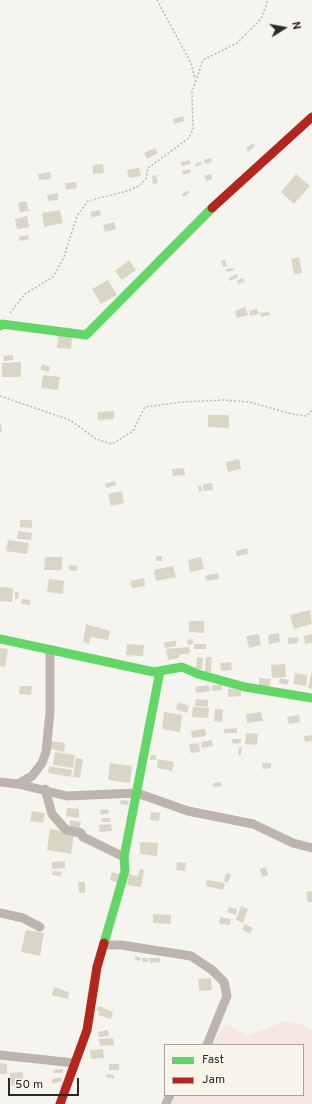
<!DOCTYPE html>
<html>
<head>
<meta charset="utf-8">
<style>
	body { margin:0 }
	#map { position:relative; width:312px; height:1104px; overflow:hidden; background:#f6f4ee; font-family:Overpass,sans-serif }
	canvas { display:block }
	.legend { position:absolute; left:164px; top:1044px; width:140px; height:52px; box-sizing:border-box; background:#faf5eb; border:1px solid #a7a39c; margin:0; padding:5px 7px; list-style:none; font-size:12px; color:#2b2926 }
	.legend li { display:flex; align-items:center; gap:8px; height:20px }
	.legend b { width:20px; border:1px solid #a7a39c }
	.north { position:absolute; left:264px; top:8px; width:40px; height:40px; -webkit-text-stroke:3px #faf5eb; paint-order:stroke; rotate:79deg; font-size:11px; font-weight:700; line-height:16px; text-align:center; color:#2b2926 }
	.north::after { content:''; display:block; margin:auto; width:14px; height:18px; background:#2b2926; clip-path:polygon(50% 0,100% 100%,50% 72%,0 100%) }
	.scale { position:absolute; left:8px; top:1078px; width:71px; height:18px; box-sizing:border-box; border:2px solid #2b2926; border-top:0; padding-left:5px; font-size:12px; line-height:14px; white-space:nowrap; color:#2b2926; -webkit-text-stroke:3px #faf5eb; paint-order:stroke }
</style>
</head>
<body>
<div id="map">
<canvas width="312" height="1104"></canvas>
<ul class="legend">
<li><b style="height:5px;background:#63d668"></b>Fast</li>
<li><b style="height:5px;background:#b3261e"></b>Jam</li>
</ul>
<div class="north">N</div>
<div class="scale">50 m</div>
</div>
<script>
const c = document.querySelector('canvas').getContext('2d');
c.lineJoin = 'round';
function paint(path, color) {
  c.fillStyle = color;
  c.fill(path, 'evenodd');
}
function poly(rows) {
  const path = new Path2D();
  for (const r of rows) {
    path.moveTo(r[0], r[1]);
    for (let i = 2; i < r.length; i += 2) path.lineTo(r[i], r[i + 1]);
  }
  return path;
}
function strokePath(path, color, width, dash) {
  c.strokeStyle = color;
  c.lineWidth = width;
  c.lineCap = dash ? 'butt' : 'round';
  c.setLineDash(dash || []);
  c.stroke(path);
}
const green = poly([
	[286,1021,297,1023,309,1028,312,1033,312,1104,172,1104,176,1095,303,1095,303,1045,212,1045,224,1026,229,1025,247,1036]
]);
const building = poly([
	[183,116,184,121,174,124,173,119],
	[253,143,255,146,248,152,246,148],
	[155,148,158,153,147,159,144,153],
	[211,158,212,162,205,164,204,160],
	[189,160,191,164,182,166,180,162],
	[201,162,202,164,196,167,195,164],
	[103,164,104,173,93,174,93,165],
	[139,168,141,176,129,178,127,170],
	[190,169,191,172,183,175,182,171],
	[50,172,51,179,39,180,38,174],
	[211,174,212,179,206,181,204,176],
	[296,174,310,186,294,204,281,192],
	[156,175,158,183,153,184,152,176],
	[76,182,77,188,66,190,65,183],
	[188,190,189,193,183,197,182,194],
	[58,193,58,200,48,201,47,195],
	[26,201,29,211,20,212,18,203],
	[60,210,63,223,44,227,42,213],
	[100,210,101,215,92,218,90,212],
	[27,216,29,227,17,229,15,219],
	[114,222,116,229,105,232,103,225],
	[28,235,29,239,20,241,19,237],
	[299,257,302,273,294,274,291,259],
	[129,260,136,270,122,280,115,271],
	[225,260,227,266,223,267,221,261],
	[233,268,234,270,227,272,226,269],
	[237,274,238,277,230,281,229,278],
	[242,278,245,281,239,284,237,281],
	[108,280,117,295,101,304,92,289],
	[245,307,248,315,237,318,235,311],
	[257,309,259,314,250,316,249,311],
	[269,312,270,315,261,317,260,313],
	[58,335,72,336,71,349,57,348],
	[13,355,13,360,4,361,3,356],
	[21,362,21,377,2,377,2,363],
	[42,364,50,367,49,372,41,370],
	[43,375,60,377,58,390,41,388],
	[114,411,114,419,98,420,98,412],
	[208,415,229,415,229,428,208,427],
	[0,424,1,424,2,432,0,432],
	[239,459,241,469,228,472,226,462],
	[184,468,185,475,173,476,172,469],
	[115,481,116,485,107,488,105,484],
	[212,483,213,490,204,491,203,484],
	[201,485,202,491,199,492,198,486],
	[122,491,124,503,111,506,108,494],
	[20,520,32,520,32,528,20,527],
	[18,531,32,533,31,540,17,539],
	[8,540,29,543,27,554,6,551],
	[247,548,248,554,237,556,236,551],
	[156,556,162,556,162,561,156,561],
	[45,557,62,557,62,570,44,570],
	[201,557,204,569,190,572,188,560],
	[69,565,77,566,77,571,69,570],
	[173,566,176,577,156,581,154,570],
	[218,573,219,579,206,581,205,576],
	[144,578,145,586,132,588,130,581],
	[49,579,64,581,63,594,47,592],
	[0,587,13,588,12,602,0,601],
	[15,592,19,592,18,599,15,599],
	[22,599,30,600,30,605,21,604],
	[310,610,312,624,294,629,290,615],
	[189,621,204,621,204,633,189,632],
	[86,624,110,631,108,640,91,637,89,644,83,642],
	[279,633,280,642,269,644,268,635],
	[259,634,261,645,249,648,246,636],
	[312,634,312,643,305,644,304,636],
	[298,637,298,643,288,644,288,638],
	[193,639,193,644,188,645,187,640],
	[176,641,176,646,165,648,164,642],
	[127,644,144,645,143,656,126,655],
	[194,644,206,644,206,649,194,649],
	[189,647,190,653,179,655,179,658,168,660,166,649],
	[0,648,8,649,5,667,0,666],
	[197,657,203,658,202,669,196,669],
	[206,657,212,657,211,672,205,672],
	[231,662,232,670,221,671,220,663],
	[285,664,286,677,272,678,271,665],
	[312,670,312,689,308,688],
	[295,673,307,675,306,686,293,684],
	[259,678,271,679,270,686,259,686],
	[280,678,289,680,287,685,279,683],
	[209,685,210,691,196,693,195,687],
	[212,685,222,685,222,690,212,691],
	[20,686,32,686,31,695,19,694],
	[241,688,241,696,228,697,228,689],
	[196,699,208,700,208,707,195,706],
	[178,702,189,706,187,713,176,709],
	[193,707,209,708,208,718,192,717],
	[215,709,223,710,222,722,214,721],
	[164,712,182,715,180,732,162,729],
	[261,712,263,721,247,723,246,714],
	[299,715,300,722,289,724,287,717],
	[237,728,237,733,224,733,224,729],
	[205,729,206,736,192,738,191,731],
	[246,733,258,734,257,745,245,744],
	[312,735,312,741,305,742,304,736],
	[232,739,241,739,241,743,233,744],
	[212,740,213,746,202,748,201,742],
	[51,741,65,743,64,752,50,749],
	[199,743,200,752,191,753,189,744],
	[239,747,242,747,241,755,238,755],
	[55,752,75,755,73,768,53,765],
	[151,755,156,755,156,760,150,760],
	[76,758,83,759,80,778,73,777],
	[158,759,174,762,172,771,157,768],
	[110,763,132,766,130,783,108,780],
	[262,763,271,763,271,768,263,769],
	[49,766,72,770,71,777,48,773],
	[221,782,222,786,213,787,213,783],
	[121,800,129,801,128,805,120,804],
	[67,808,79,809,79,818,66,816],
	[108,809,109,813,101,815,100,810],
	[32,811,45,813,43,823,30,821],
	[151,812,160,813,159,821,150,820],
	[101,818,110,818,110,822,102,822],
	[70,820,81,822,79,831,69,829],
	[111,824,112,831,100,832,99,825],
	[50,829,74,833,71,854,47,850],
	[140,842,158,843,157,856,140,854],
	[65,861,65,868,52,869,52,862],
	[177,862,186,863,185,871,176,870],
	[266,867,268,875,262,877,260,869],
	[140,869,144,870,141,887,127,885,129,874,138,876],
	[53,871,61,872,61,876,52,875],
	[112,872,122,875,120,883,110,880],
	[226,873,231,874,228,883,224,881],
	[207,880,225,883,223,890,206,886],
	[78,882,85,882,85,893,79,893],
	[312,891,312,902,308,902,306,892],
	[241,906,248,909,243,923,236,920],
	[229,907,237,909,236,915,227,912],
	[153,914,171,915,171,924,153,923],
	[220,917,231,919,230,925,219,924],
	[245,924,253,928,250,934,242,929],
	[26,930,44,933,40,956,21,952],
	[136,956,141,958,140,961,134,959],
	[142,958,148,958,148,962,142,962],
	[149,958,160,958,160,962,150,963],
	[211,978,212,990,199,991,198,979],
	[54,987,69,992,68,999,52,995],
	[99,1006,113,1012,111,1019,98,1015,100,1011,96,1010],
	[108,1030,109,1036,99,1037,98,1032],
	[113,1038,114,1045,100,1046,99,1039],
	[103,1049,104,1058,91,1059,90,1050],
	[0,1063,7,1064,7,1074,0,1074],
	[109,1064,119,1064,119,1070,109,1070],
	[63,1069,63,1073,54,1073,53,1070],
	[23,1072,23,1085,11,1086,10,1073],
	[107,1074,114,1075,114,1079,106,1077],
	[61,1077,62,1081,52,1084,52,1079]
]);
const path = poly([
	[157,0,191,63,195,79],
	[10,313,25,294,53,277,64,257,77,216,88,201,127,191,139,186,146,179,148,168,189,138,193,129,192,92,203,60,237,43,261,19,268,0],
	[0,396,70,420,96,439,112,444,133,431,145,407,183,402,224,400,249,402,292,414,307,416,312,410]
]);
const street = poly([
	[0,782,18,784,32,776,42,763,46,752,50,712,50,650],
	[18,784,67,796,137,793,188,811,253,824,293,843,312,848],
	[45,789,52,814,66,830,81,833,83,837,124,857],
	[0,913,23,918,40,927],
	[104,945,121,945,191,956,212,970,224,982,227,996,207,1045],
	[0,1055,74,1063],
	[166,1104,170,1095]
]);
const fast = poly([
	[0,326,2,324,86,335,212,208],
	[0,639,154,672,182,667,198,674,245,687,312,698],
	[104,943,125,871,124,857,160,671]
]);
const jam = poly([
	[212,208,312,117],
	[60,1104,87,1030,97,967,104,943]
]);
paint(green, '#f7e7e1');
paint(building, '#d8d6c4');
strokePath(path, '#bcb7b2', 1.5, [2, 2]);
strokePath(street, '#bdb4ad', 9);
strokePath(fast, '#63d668', 9);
strokePath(jam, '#b3261e', 9);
</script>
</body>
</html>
